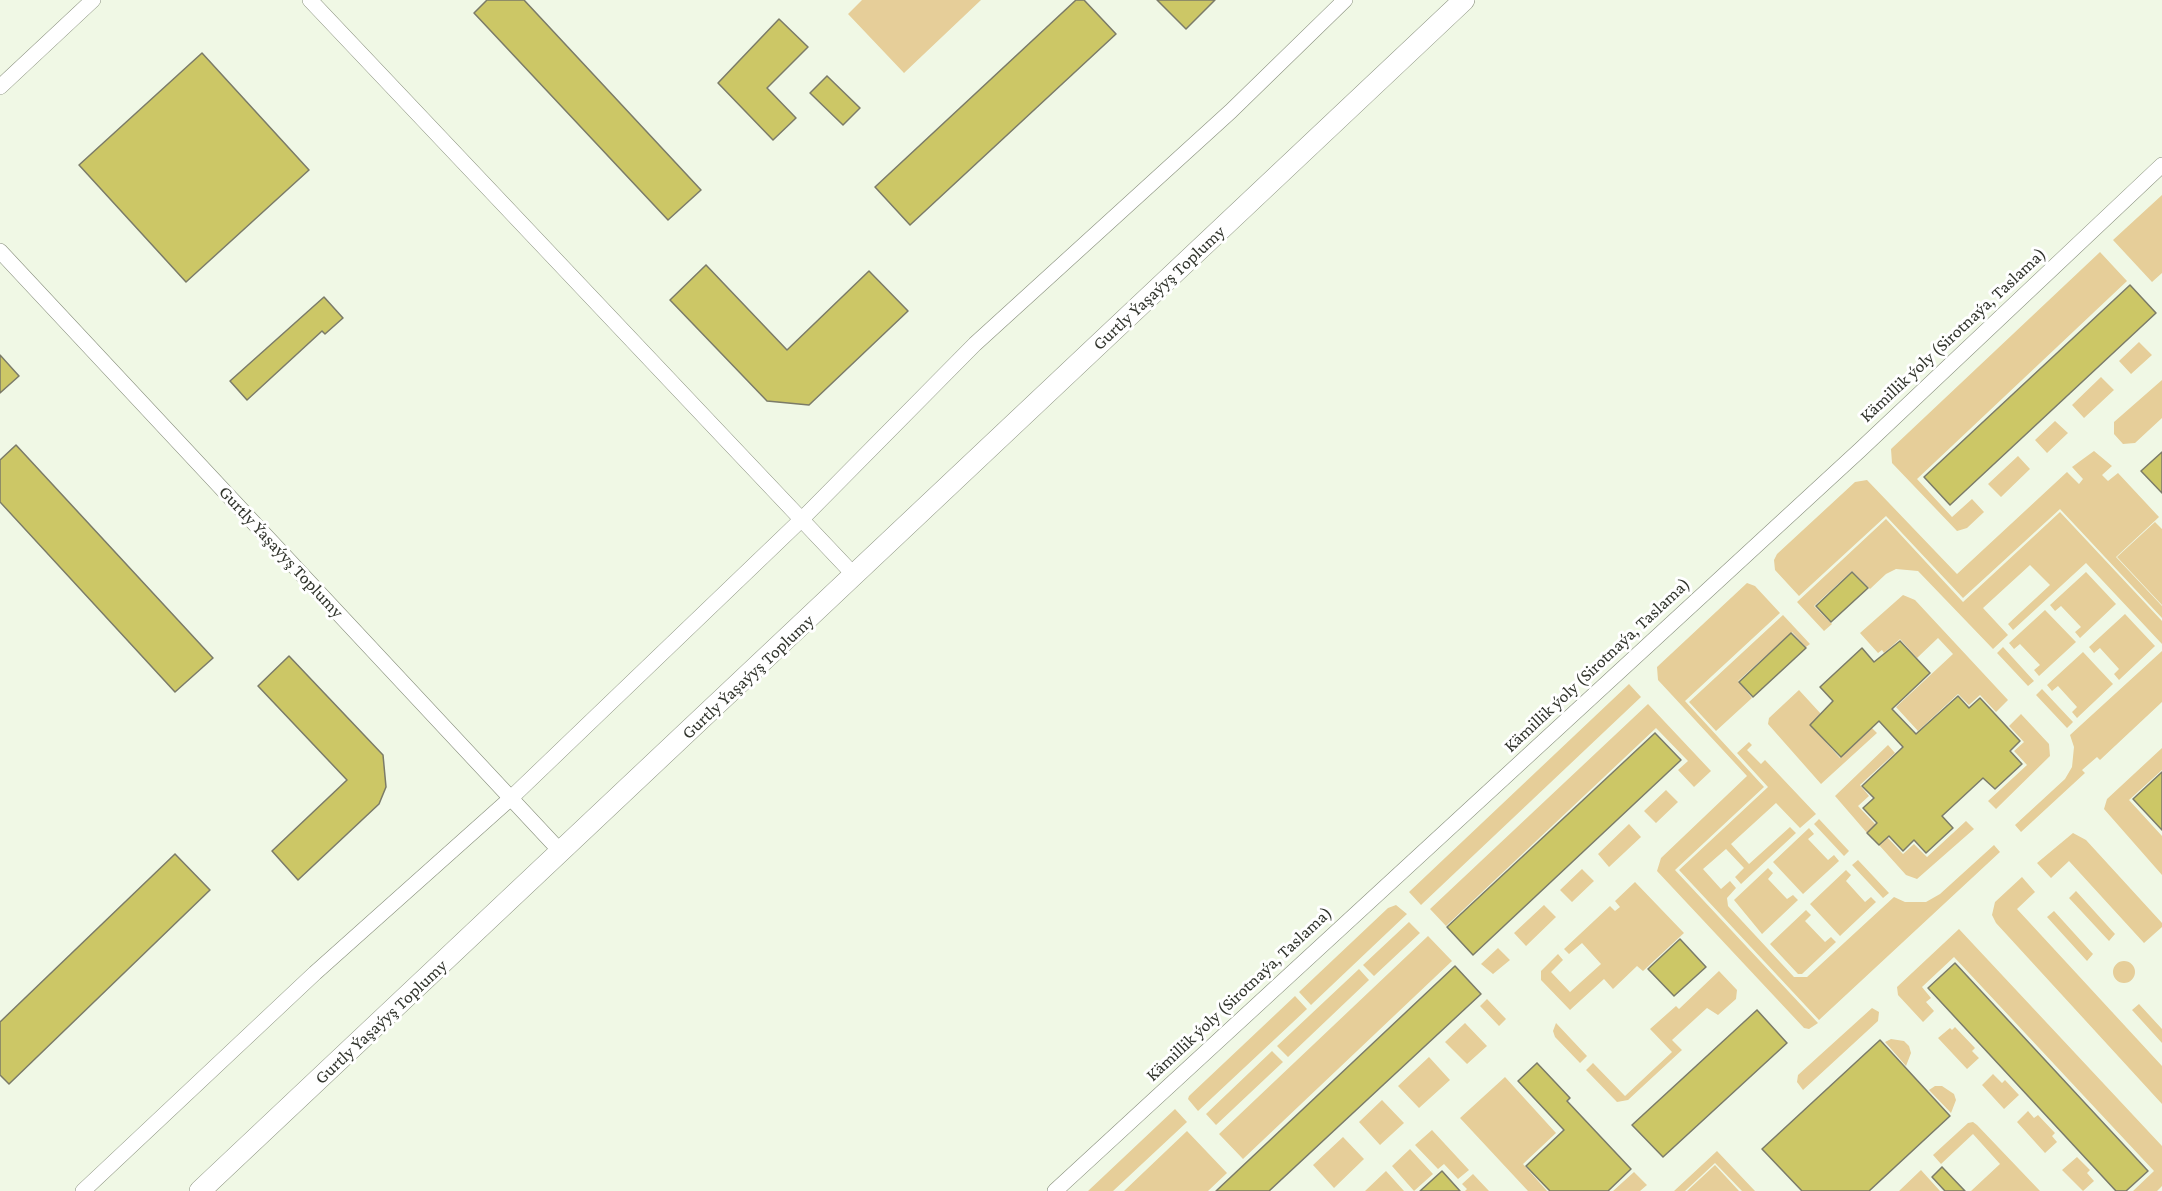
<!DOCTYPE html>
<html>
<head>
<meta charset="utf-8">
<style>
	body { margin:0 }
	canvas { display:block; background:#f0f8e5 }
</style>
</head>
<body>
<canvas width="2162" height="1191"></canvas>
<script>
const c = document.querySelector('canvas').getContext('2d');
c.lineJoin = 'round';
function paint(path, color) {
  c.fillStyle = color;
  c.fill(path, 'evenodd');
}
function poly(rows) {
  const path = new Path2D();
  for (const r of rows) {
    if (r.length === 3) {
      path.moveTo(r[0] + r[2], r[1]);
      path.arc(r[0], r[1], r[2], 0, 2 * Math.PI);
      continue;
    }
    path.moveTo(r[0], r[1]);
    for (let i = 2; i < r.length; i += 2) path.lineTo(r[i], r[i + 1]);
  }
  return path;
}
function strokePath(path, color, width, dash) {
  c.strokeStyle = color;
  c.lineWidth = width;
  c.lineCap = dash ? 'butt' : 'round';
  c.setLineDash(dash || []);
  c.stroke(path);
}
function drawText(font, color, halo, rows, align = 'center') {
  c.font = font + ' "Crimson Pro",serif';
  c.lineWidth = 6;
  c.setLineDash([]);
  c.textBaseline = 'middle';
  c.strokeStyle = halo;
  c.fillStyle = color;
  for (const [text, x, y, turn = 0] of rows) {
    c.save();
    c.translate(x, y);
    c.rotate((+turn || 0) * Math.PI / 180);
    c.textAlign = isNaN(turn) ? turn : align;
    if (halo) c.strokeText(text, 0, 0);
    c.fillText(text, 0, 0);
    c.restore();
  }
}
const green = poly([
	[862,0,981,0,904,73,848,14],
	[2162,195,2162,273,2152,282,2113,240],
	[2100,252,2127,281,1917,479,1952,517,1972,499,1984,512,1967,528,1957,531,1892,463,1891,449],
	[2139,342,2152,355,2131,374,2119,361],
	[2101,377,2114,390,2084,418,2072,405],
	[2162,380,2162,418,2135,443,2123,444,2114,434,2114,422],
	[2055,421,2068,433,2047,453,2035,440],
	[2094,451,2112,466,2102,475,2108,481,2118,473,2159,517,2116,557,2162,606,2162,618,2060,509,1963,598,1886,516,1799,596,1775,570,1774,560,1777,554,1855,482,1867,480,1957,574,2067,472,2079,484,2083,479,2072,467],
	[2018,456,2030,469,2001,497,1988,484],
	[2060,512,2162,621,2162,644,2086,563,2013,630,2008,624,2050,585,2030,565,1983,608,2008,635,1993,649,1918,571,1896,569,1886,574,1870,589,1852,571,1814,606,1832,624,1824,631,1797,602,1886,519,1963,602],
	[2155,522,2162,529,2162,605,2117,557],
	[2086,572,2116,604,2080,638,2075,632,2081,627,2061,606,2055,611,2050,605],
	[1747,583,1755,586,1780,613,1685,701,1764,787,1675,870,1818,1023,1809,1029,1804,1028,1657,871,1661,858,1747,776,1658,680,1657,667],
	[1903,595,1915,600,2008,700,1996,712,1980,695,1969,705,1958,694,1918,731,1896,707,1953,654,1938,638,1917,658,1900,639,1884,653,1882,650,1878,653,1860,633],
	[2045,610,2076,642,2039,676,2034,670,2040,665,2020,644,2014,649,2009,643],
	[2125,614,2155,646,2119,680,2114,674,2119,669,2100,648,2094,653,2089,647],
	[1783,615,1810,644,1806,647,1792,632,1738,681,1752,698,1716,731,1689,702],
	[2003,647,2034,681,2028,686,1997,653],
	[2162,651,2162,702,2100,760,2097,757,2082,770,2085,773,2021,832,2015,825,2065,779,2072,767,2074,747,2070,735],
	[2083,652,2113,684,2077,718,2072,712,2077,707,2058,686,2052,691,2047,685],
	[1629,684,1641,697,1421,905,1409,892],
	[2042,689,2073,722,2067,728,2036,695],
	[1799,690,1821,714,1810,725,1840,758,1872,728,1877,733,1821,784,1768,724,1769,718],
	[1648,704,1711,771,1694,787,1678,770,1688,761,1656,728,1446,926,1430,909],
	[2021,714,2049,744,2050,756,1996,809,1988,801,2027,765,2014,751,2024,742,2009,726],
	[1749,742,1752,745,1747,750,1761,764,1765,760,1816,814,1800,828,1776,803,1731,844,1749,864,1790,827,1796,833,1741,884,1735,877,1744,868,1726,849,1703,869,1721,889,1730,881,1736,888,1727,898,1728,906,1794,977,1807,977,1894,897,1905,902,1926,902,1940,894,1994,845,2000,852,1819,1020,1679,870,1768,787,1737,753],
	[1888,745,1895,753,1860,785,1869,796,1858,806,1876,825,1867,833,1835,796],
	[2162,748,2162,770,2129,800,2162,836,2162,875,2104,809,2107,799],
	[1666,790,1678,802,1656,823,1644,811],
	[1819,819,1849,851,1844,856,1814,824],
	[1966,821,1974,829,1917,879,1906,875,1879,845,1887,837,1903,854,1914,844,1927,857],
	[1629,824,1641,837,1609,867,1598,854],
	[1809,828,1814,834,1808,839,1828,860,1834,855,1839,861,1803,894,1773,862],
	[2073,833,2086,840,2162,923,2162,927,2144,943,2069,861,2051,878,2037,863],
	[1858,860,1889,893,1883,898,1852,865],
	[1768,868,1773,873,1768,879,1787,899,1793,895,1798,900,1762,934,1734,900],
	[1582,869,1594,881,1572,902,1560,890],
	[1846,870,1851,875,1846,881,1865,902,1871,897,1876,902,1840,936,1810,904],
	[2022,877,2035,892,2017,909,2162,1066,2162,1104,1996,923,1992,915,1995,902],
	[1635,882,1684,933,1643,971,1637,966,1613,989,1604,979,1570,1010,1541,980,1541,971,1558,954,1563,960,1551,972,1570,992,1601,964,1582,943,1569,954,1564,949,1610,906,1615,911,1620,907,1615,901],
	[2076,891,2115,934,2109,941,2069,898],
	[1396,905,1407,914,1311,1005,1299,992,1388,908],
	[1544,905,1556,917,1526,946,1514,933],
	[1806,910,1811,915,1805,921,1825,942,1831,937,1836,942,1802,974,1798,974,1770,944],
	[2054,911,2093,954,2087,961,2047,917],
	[1409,922,1420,933,1374,976,1363,965],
	[1959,929,2162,1146,2162,1186,2157,1191,2133,1191,2154,1171,1954,957,1922,987,1931,998,1926,1002,1934,1011,1923,1022,1898,995,1897,987],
	[1428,936,1452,961,1243,1159,1219,1134],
	[1498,948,1510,960,1493,974,1481,964],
	[2124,972,11],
	[1359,969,1369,980,1288,1057,1277,1046],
	[1719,971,1737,990,1736,999,1718,1015,1707,1008,1672,1040,1682,1050,1628,1100,1617,1102,1586,1070,1593,1063,1625,1096,1672,1052,1650,1029,1676,1006,1679,1009],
	[1295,996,1307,1009,1198,1111,1188,1099,1189,1096],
	[1487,999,1506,1019,1499,1026,1480,1006],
	[2139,1004,2162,1029,2162,1043,2132,1010],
	[1872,1008,1879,1012,1878,1021,1803,1090,1797,1082,1798,1075],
	[1465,1023,1487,1046,1467,1064,1445,1042],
	[1556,1023,1587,1056,1580,1063,1555,1037,1553,1031],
	[1955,1027,1975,1048,1972,1051,1979,1058,1967,1069,1938,1038,1950,1028,1952,1030],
	[1891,1039,1904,1041,1909,1046,1911,1053,1906,1066,1885,1042],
	[1272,1051,1283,1062,1216,1125,1206,1114],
	[1429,1057,1450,1080,1419,1108,1398,1086],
	[1993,1074,2002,1083,2005,1080,2019,1095,2004,1109,1982,1085],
	[1505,1077,1556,1133,1523,1164,1547,1191,1528,1191,1460,1118],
	[1935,1086,1942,1086,1954,1094,1956,1100,1951,1113,1929,1090],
	[1382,1100,1404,1123,1380,1145,1359,1122],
	[1175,1109,1187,1122,1113,1191,1088,1191],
	[2028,1111,2034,1118,2038,1115,2055,1133,2052,1136,2057,1142,2045,1153,2017,1122],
	[1973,1122,1977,1125,2040,1191,1971,1191,2000,1164,1973,1134,1941,1164,1933,1155,1968,1123],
	[1432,1130,1469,1170,1458,1179,1444,1164,1438,1169,1415,1145],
	[1187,1131,1227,1173,1208,1191,1124,1191],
	[1343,1137,1364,1159,1334,1188,1313,1165],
	[1410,1149,1433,1174,1414,1191,1392,1166],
	[1717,1151,1755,1191,1742,1191,1715,1163,1685,1191,1674,1191],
	[2077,1157,2090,1170,2087,1173,2094,1181,2083,1191,2062,1170],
	[1715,1165,1739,1191,1687,1191],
	[1921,1170,1940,1191,1899,1191],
	[1386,1171,1404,1191,1365,1191],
	[1634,1172,1647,1185,1640,1191,1613,1191],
	[1473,1174,1489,1191,1465,1191,1467,1189,1462,1184]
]);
const building = poly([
	[487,0,524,0,701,190,668,220,474,13,487,0],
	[1076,0,1084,0,1116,34,910,225,875,187,1076,0],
	[1157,0,1215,0,1186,29,1157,0],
	[779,19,808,47,767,88,796,118,773,140,718,83,779,19],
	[202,53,309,170,186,282,79,165,202,53],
	[827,76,860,108,843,125,810,93,827,76],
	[706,265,787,350,869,271,908,311,809,405,767,401,670,300,706,265],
	[2130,285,2156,313,1950,505,1924,477,2130,285],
	[324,297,343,318,325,334,322,331,247,400,230,381,324,297],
	[0,355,19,376,0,393,0,355],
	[16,445,213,658,175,692,0,502,0,460,16,445],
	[2162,452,2162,493,2141,471,2162,452],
	[1852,572,1868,588,1831,622,1816,606,1852,572],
	[1791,633,1806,648,1753,697,1739,682,1791,633],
	[1900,641,1930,673,1892,709,1916,734,1958,696,1969,708,1980,698,2020,741,2010,751,2022,764,1995,789,1983,778,1942,816,1953,828,1926,853,1914,840,1903,851,1889,836,1879,845,1867,833,1877,823,1863,808,1874,798,1862,786,1903,747,1879,721,1841,757,1810,725,1833,701,1820,687,1862,648,1874,662,1900,641],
	[289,656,383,755,386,787,379,804,298,880,272,851,347,780,258,686,289,656],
	[1655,733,1681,760,1473,955,1447,927,1655,733],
	[2162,772,2162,830,2133,799,2162,772],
	[175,854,210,890,9,1084,0,1075,0,1022,175,854],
	[1680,939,1706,967,1674,996,1648,969,1680,939],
	[1955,963,2148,1171,2126,1191,2116,1191,1928,988,1955,963],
	[1455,966,1481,994,1269,1191,1216,1191,1455,966],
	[1757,1010,1787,1043,1663,1157,1632,1125,1757,1010],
	[1880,1040,1950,1116,1869,1191,1802,1191,1762,1149,1880,1040],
	[1537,1063,1570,1098,1567,1101,1631,1169,1608,1191,1550,1191,1526,1166,1564,1130,1518,1081,1537,1063],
	[1942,1167,1965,1191,1945,1191,1932,1177,1942,1167],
	[1442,1171,1460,1191,1420,1191,1442,1171]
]);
const street = poly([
	[310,0,855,576],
	[0,87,93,0],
	[0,251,562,853],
	[83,1191,315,973,511,798,802,519,975,344,1231,111,1345,0],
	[1055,1191,1860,450,2162,165]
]);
const secondary = poly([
	[200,1191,1464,0]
]);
const streetNames = [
	["Gurtly Ýaşaýyş Toplumy",1159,288,-43],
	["Kämillik ýoly (Sirotnaýa, Taslama)",1953,335,-43],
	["Gurtly Ýaşaýyş Toplumy",281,552,47],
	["Kämillik ýoly (Sirotnaýa, Taslama)",1597,665,-43],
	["Gurtly Ýaşaýyş Toplumy",748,677,-43],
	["Kämillik ýoly (Sirotnaýa, Taslama)",1239,994,-43],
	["Gurtly Ýaşaýyş Toplumy",381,1022,-43]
];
paint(green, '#e6ce99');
paint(building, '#ccc766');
strokePath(building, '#7b7b68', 1.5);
strokePath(street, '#888f7d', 16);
strokePath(secondary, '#888f7d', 22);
strokePath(street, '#fff', 15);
strokePath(secondary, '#fff', 21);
drawText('18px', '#31342c', '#fff', streetNames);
</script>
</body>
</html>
